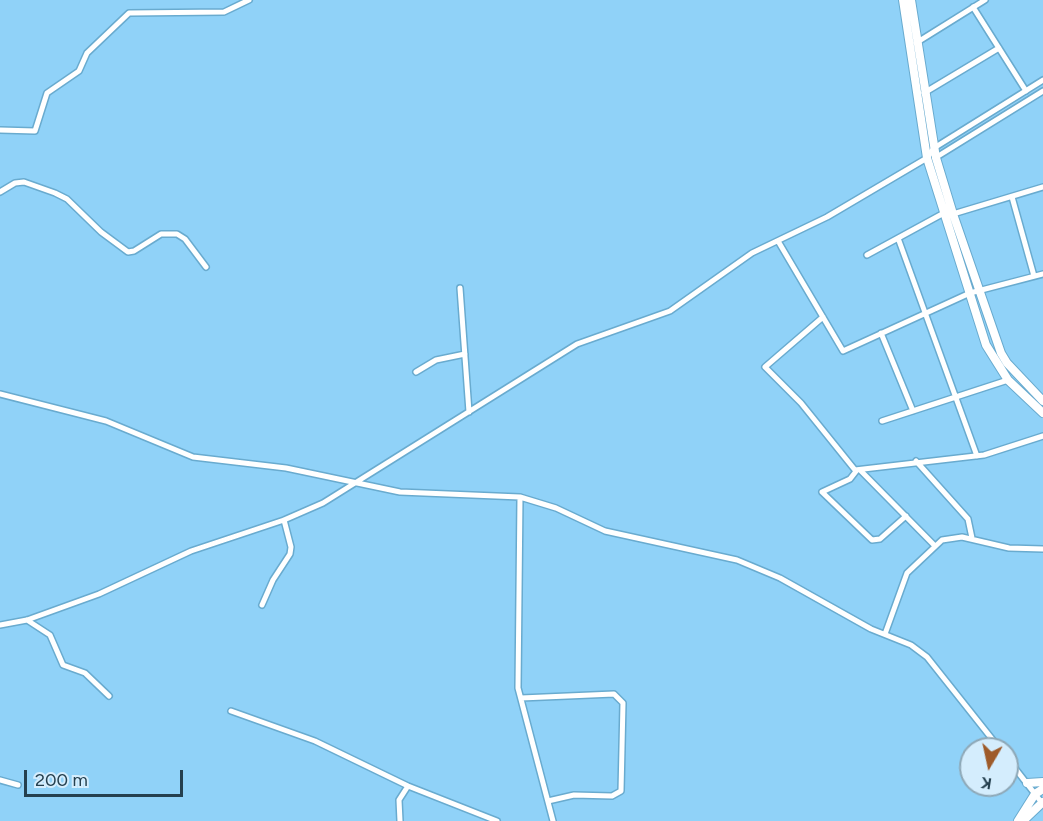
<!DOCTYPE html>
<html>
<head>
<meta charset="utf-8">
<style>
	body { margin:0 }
	#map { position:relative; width:1043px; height:821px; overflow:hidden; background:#90d2f8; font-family:Figtree,sans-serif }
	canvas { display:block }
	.north { position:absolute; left:959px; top:737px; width:60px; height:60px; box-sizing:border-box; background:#d4edfd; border:2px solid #8ea8b7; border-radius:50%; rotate:189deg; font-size:16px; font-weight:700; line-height:24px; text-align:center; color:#25404f }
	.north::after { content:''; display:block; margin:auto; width:21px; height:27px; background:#9e5b2a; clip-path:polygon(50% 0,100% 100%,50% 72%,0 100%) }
	.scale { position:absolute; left:24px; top:770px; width:159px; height:27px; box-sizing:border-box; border:3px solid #25404f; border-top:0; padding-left:8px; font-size:18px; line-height:21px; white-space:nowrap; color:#25404f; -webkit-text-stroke:4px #d4edfd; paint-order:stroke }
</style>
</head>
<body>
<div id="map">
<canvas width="1043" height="821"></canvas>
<div class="north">K</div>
<div class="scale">200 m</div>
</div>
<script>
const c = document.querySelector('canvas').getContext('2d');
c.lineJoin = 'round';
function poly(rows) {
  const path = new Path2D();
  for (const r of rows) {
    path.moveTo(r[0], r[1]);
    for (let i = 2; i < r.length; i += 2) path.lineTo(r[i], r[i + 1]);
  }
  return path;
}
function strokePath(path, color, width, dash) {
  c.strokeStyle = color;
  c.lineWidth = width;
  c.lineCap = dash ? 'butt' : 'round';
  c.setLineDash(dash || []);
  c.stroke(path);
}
const street = poly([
	[973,7,1026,91],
	[916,43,985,0],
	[924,93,999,48],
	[0,130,35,131,47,93,79,71,87,53,129,13,224,12,249,0],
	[935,158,1043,91],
	[0,192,15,183,24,182,55,193,67,199,101,232,128,252,134,251,161,234,177,234,185,239,206,267],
	[1012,197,1034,276],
	[953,214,1043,187],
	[898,238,977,456],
	[778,241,843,351,970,293,1043,274],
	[867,255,944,213],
	[460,288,469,412],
	[823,317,765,367,801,403,855,470,984,455,1043,436],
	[881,333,913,411],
	[416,372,436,360,465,354],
	[0,394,106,421,193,457,286,468,400,492,520,497,556,508,605,531,737,560,780,578,871,629,911,645,927,657,1000,749],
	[882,421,1008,380],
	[916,461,968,519,972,538],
	[857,470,850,479,822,492,872,540,880,539,906,516],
	[861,471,935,546],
	[520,497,518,688,553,821],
	[262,605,273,580,290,554,291,547,284,520],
	[27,620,50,635,63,665,85,673,109,696],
	[0,625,27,620,99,594,191,551,284,520,323,503,577,344,670,311,752,253,827,217,927,158,934,148,1043,80],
	[885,634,907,573,942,540,962,537,1009,548,1043,549],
	[521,698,614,694,623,703,621,791,612,796,574,795,548,801],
	[231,711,315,741,408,786,497,821],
	[1007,758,1042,803],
	[0,780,18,785],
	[400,821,399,800,408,786]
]);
const secondary = poly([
	[903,0,927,158,986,345,1008,380,1043,413],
	[911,0,936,158,953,214,1001,353,1007,363,1043,401],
	[1027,783,1043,782],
	[1018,821,1035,794,1043,789],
	[1023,821,1043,802]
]);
strokePath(street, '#69abcf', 8);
strokePath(secondary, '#69abcf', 10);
strokePath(street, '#fff', 5);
strokePath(secondary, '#fff', 8);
</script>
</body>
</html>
